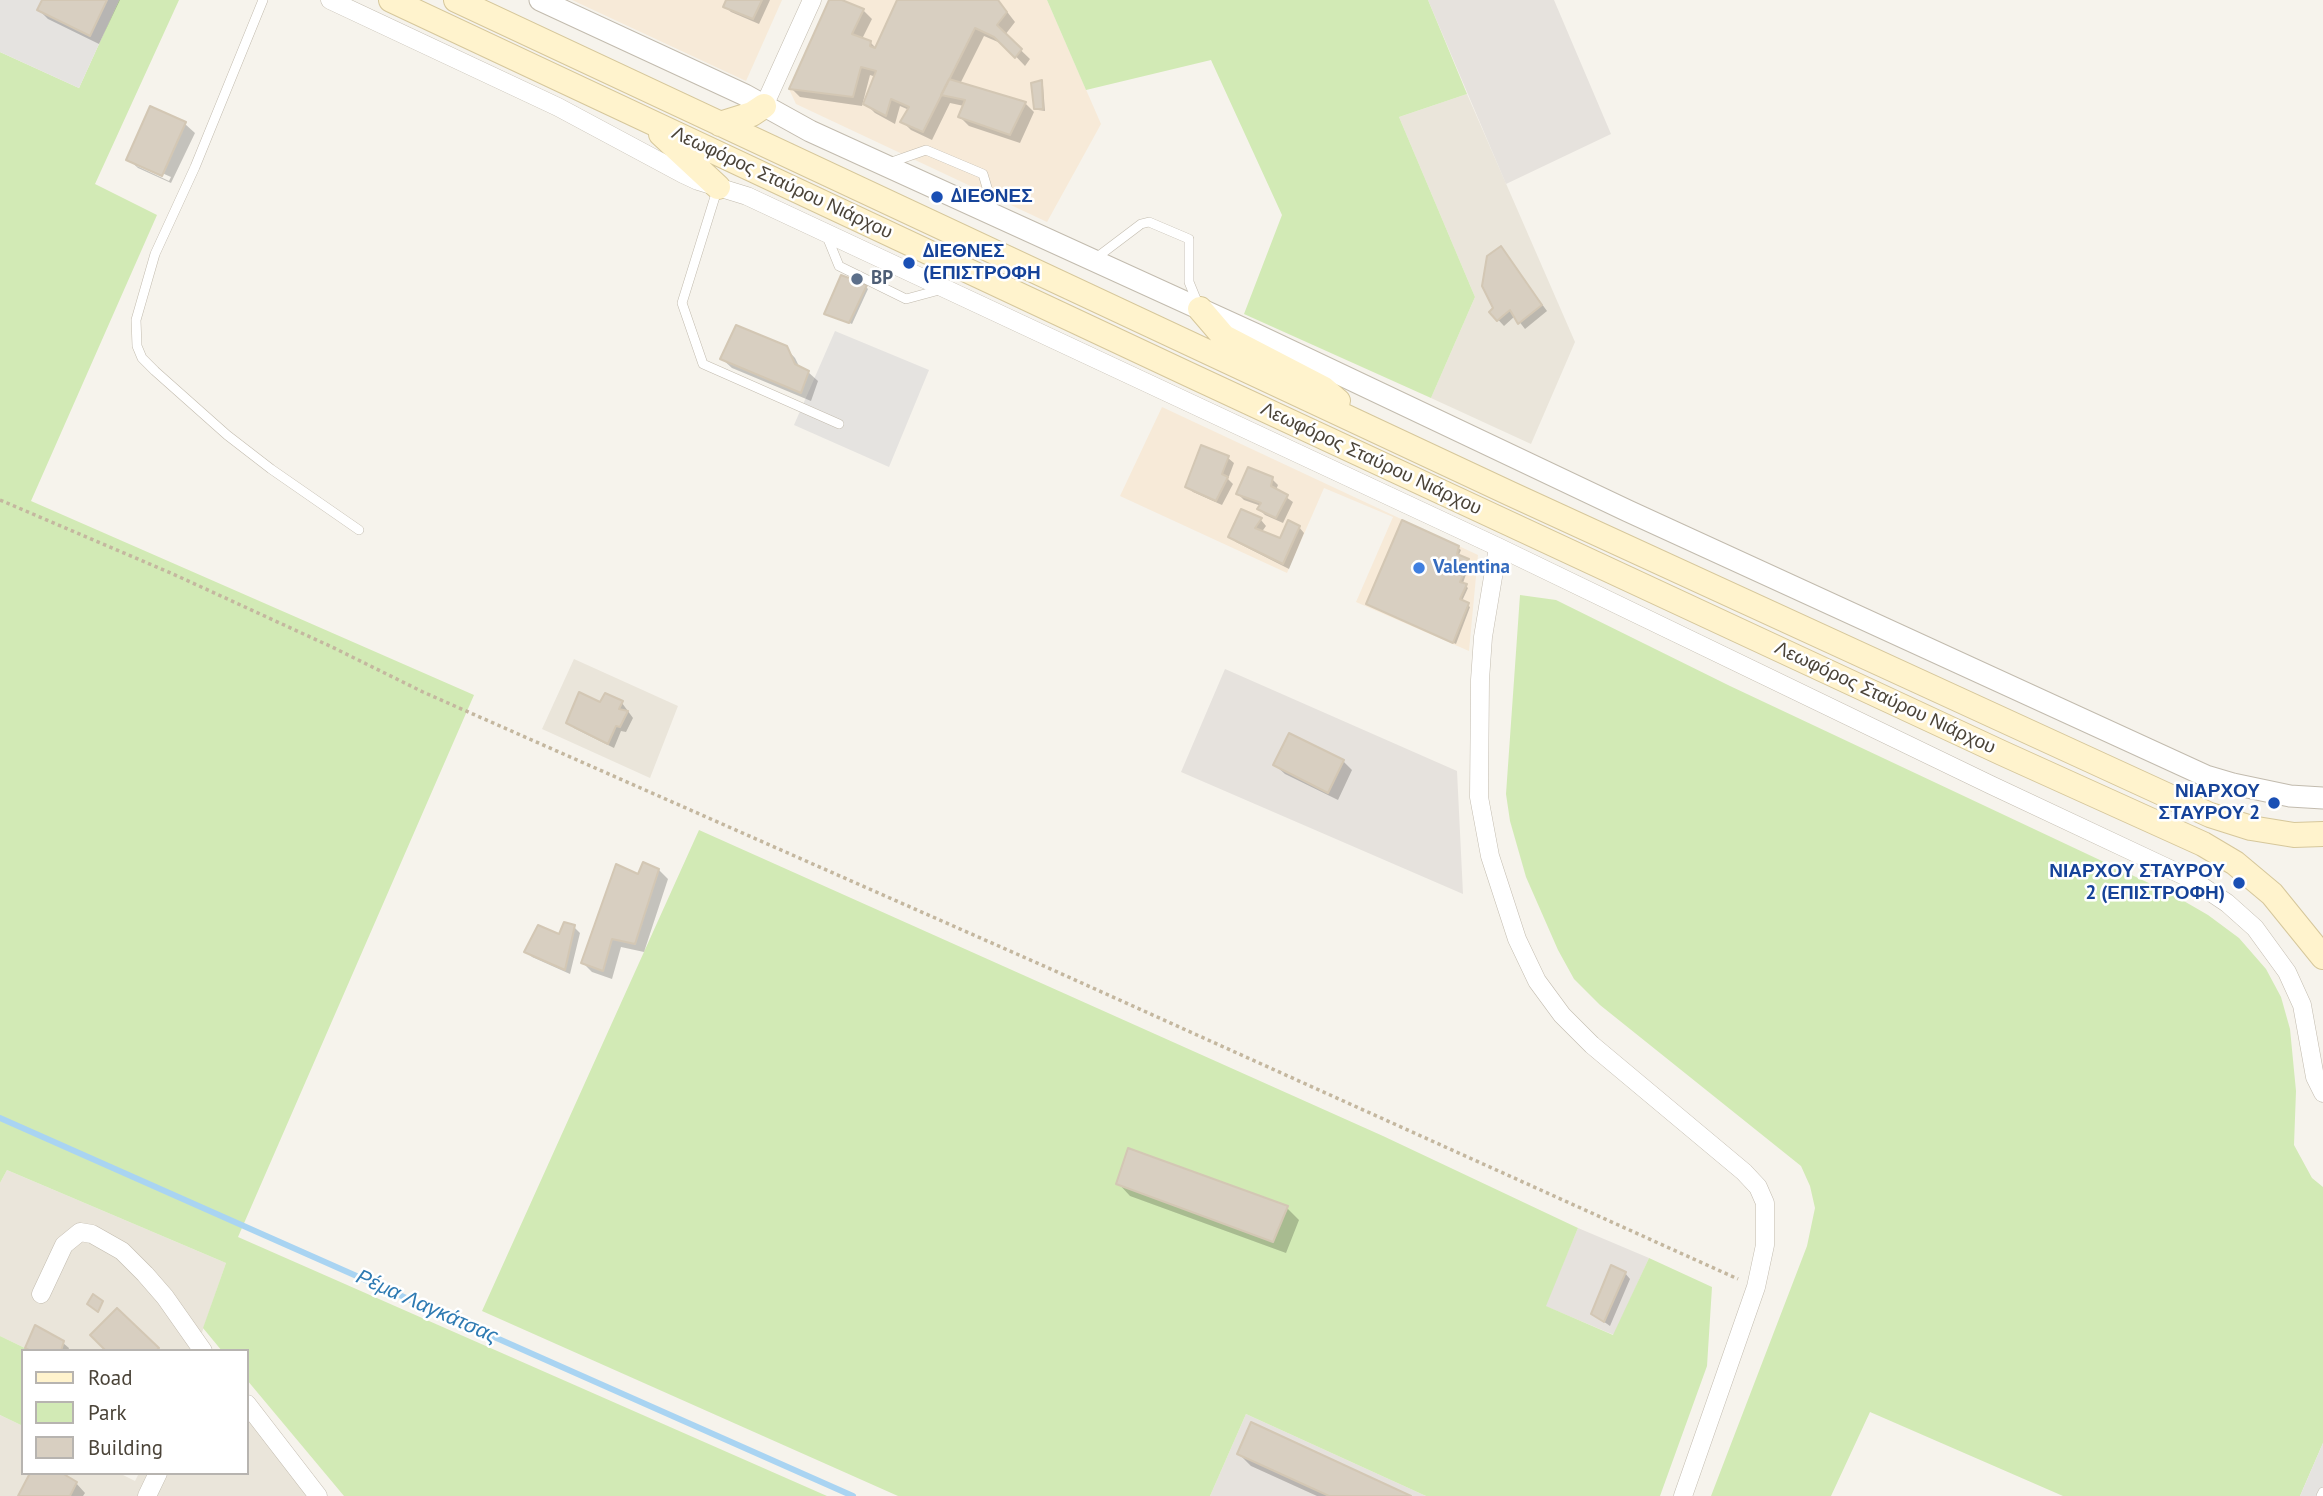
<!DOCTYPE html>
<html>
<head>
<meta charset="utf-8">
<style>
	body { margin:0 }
	#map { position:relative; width:2323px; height:1496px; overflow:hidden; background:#f6f3ec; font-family:"PT Sans",sans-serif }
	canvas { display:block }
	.legend { position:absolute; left:21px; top:1349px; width:228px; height:126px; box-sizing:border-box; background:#fff; border:2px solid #b7b4b0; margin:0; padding:9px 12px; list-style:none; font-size:21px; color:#4b4439 }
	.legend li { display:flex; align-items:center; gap:14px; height:35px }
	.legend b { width:35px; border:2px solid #b7b4b0 }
</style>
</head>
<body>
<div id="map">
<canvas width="2323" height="1496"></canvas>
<ul class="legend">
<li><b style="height:9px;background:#fff3cd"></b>Road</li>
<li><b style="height:19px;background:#d2eab5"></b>Park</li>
<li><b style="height:19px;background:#d8cfc1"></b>Building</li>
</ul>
</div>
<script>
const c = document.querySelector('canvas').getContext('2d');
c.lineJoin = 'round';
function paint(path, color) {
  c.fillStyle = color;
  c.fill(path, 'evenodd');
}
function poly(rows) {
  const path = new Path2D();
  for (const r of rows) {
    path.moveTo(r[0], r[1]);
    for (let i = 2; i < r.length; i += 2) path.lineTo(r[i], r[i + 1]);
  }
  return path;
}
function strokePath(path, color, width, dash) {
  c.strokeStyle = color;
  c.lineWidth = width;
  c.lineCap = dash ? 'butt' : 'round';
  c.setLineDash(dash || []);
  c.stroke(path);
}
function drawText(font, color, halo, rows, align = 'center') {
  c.font = font + ' "PT Sans",sans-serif';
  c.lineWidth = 5;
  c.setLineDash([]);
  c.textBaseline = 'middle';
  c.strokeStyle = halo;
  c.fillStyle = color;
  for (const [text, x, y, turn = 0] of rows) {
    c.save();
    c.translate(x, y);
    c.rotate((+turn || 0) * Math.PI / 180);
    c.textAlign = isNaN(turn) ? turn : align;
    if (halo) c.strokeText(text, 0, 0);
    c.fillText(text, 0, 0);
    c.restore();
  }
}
const residential = poly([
	[1467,94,1575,342,1531,444,1431,398,1475,297,1399,117],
	[574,659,678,706,650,778,542,729],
	[7,1170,226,1263,198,1344,203,1351,31,1351,0,1336,0,1183],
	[247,1404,318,1496,0,1496,0,1415,23,1426,23,1473,119,1473,135,1481,139,1473,247,1473]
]);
const commercial = poly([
	[572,0,782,0,746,81],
	[829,0,1047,0,1101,124,1047,222,796,104,789,89],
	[1162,407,1478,555,1469,651,1356,602,1393,517,1324,488,1287,573,1120,496]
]);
const industrial = poly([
	[1428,0,1554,0,1611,134,1506,184],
	[1225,669,1457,771,1463,894,1181,772],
	[1578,1228,1649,1258,1614,1335,1545,1306],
	[1246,1414,1426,1496,1210,1496]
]);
const green = poly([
	[119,0,179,0,95,184,157,215,31,501,474,695,238,1237,827,1496,344,1496,247,1380,247,1351,222,1351,203,1328,226,1263,7,1170,0,1183,0,52,79,88],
	[1047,0,1428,0,1467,94,1399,117,1475,297,1431,398,1244,314,1282,215,1211,60,1086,90],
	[1520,595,1556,600,1730,686,2170,893,2208,915,2239,938,2266,969,2281,997,2290,1029,2296,1091,2294,1145,2312,1178,2323,1187,2323,1443,2300,1496,2063,1496,1870,1412,1831,1496,1711,1496,1807,1246,1815,1208,1810,1186,1801,1166,1600,1005,1574,979,1558,950,1526,877,1510,821,1506,794],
	[699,830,1383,1136,1578,1228,1546,1306,1613,1335,1649,1258,1712,1287,1707,1366,1660,1496,1426,1496,1246,1414,1210,1496,898,1496,482,1311],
	[0,1336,31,1351,23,1351,23,1426,0,1415]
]);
const parking = poly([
	[0,0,119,0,79,88,0,52],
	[835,331,929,370,889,467,794,425],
	[2323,1443,2323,1496,2300,1496]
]);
const shadow = poly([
	[44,0,120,0,99,44,48,19,39,10],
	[728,0,770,0,759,24,731,12,725,6],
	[831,0,837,0,863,10,872,19,862,39,870,42,877,49,899,0,998,0,1015,22,1005,35,1030,59,1025,66,1005,45,984,36,960,84,1025,103,1034,112,1020,143,969,126,960,117,964,106,950,103,932,140,911,130,902,121,909,110,900,106,895,124,875,113,865,103,876,77,870,75,862,106,800,97,791,88],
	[1041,82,1043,85,1045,111,1038,110,1035,108],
	[151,108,185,124,195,133,171,183,138,168,128,159],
	[137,162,171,177,169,181,137,166],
	[1501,248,1547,311,1525,329,1515,316,1504,326,1491,312,1495,308],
	[866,287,868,289,852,324,826,313],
	[786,348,795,358,800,368,808,372,818,381,811,401,732,368,722,359],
	[1228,458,1234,463,1228,479,1233,484,1222,505,1193,492,1187,486],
	[1272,479,1278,485,1276,490,1293,502,1283,523,1265,515,1259,509,1261,506,1244,500,1238,494],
	[1261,520,1266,526,1261,533,1281,540,1299,527,1304,533,1289,569,1236,542,1230,537],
	[1458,548,1461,550,1458,557,1470,563,1463,583,1468,588,1462,601,1470,607,1456,644,1370,606],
	[622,703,633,718,626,732,621,731,614,748,574,728,568,722,601,705],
	[1343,761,1352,770,1338,800,1285,774,1275,765],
	[659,870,668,879,644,952,621,947,612,979,592,972,583,963,639,876],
	[574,927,580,933,570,974,532,957,527,951,560,937],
	[1118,1183,1287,1208,1299,1220,1286,1253,1130,1196],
	[1625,1273,1630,1279,1610,1326,1593,1314],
	[63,1343,69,1348,68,1351,31,1351],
	[1239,1454,1407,1496,1317,1496,1251,1466],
	[76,1483,85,1493,83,1496,20,1496]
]);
const stream = poly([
	[0,1118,853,1496]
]);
const building = poly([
	[42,0,107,0,90,36,37,10,42,0],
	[726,0,762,0,753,19,723,7,726,0],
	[829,0,842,0,864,9,852,34,871,41,870,46,875,48,897,0,998,0,1007,12,997,25,1022,49,1015,58,994,37,975,28,923,132,900,122,909,107,891,99,886,116,863,104,876,71,861,67,853,97,789,89,829,0],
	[949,79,1026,102,1010,135,958,117,965,100,941,95,949,79],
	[1042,80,1043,109,1034,109,1031,83,1042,80],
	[150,106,186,122,162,176,126,160,150,106],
	[1501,246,1542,305,1518,324,1510,310,1497,321,1489,312,1493,308,1482,286,1487,256,1501,246],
	[841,275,867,285,849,323,824,314,841,275],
	[736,325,787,346,795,364,809,371,801,393,720,359,736,325],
	[1201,445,1229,456,1222,474,1228,477,1216,501,1185,487,1201,445],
	[1248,467,1273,477,1271,486,1288,495,1276,518,1257,509,1261,503,1236,494,1248,467],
	[1241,509,1262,518,1255,528,1280,538,1288,520,1300,526,1283,564,1228,537,1241,509],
	[1402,520,1459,546,1457,554,1469,559,1460,582,1467,584,1460,599,1469,603,1453,643,1366,604,1402,520],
	[579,692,600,702,605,693,623,701,619,709,628,711,620,727,616,726,608,744,566,723,579,692],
	[1289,733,1344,760,1328,793,1273,765,1289,733],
	[643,862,659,869,635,944,612,939,603,971,581,963,616,864,638,874,643,862],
	[564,922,575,925,565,970,524,952,538,925,559,934,564,922],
	[1128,1148,1288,1206,1273,1242,1116,1184,1128,1148],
	[1611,1265,1626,1272,1604,1322,1591,1314,1611,1265],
	[93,1294,103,1301,98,1312,87,1304,93,1294],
	[117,1308,159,1348,156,1351,106,1351,90,1335,117,1308],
	[35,1325,64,1341,61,1351,31,1351,25,1348,35,1325],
	[1251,1422,1411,1496,1329,1496,1237,1454,1251,1422],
	[30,1473,62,1473,77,1482,70,1496,18,1496,30,1473]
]);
const path = poly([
	[0,500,173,574,332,647,423,692,1053,970,1738,1279]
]);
const service = poly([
	[263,0,195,167,155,254,136,320,137,346,142,358,155,371,227,435,271,469,359,530],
	[889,163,926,150,983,174,994,211],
	[718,187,682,303,703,364,839,424],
	[826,234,839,266,906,299,943,289],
	[1096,258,1141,224,1149,222,1189,239,1189,282,1198,304],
	[2321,1496,2323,1492]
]);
const minor = poly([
	[330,0,558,107,683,174,698,181,747,196,1498,547,1991,785,2191,879,2227,903,2255,928,2287,972,2302,1005,2315,1077,2323,1093],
	[764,106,812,0],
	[1498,547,1483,637,1480,680,1479,797,1490,856,1517,939,1537,981,1562,1015,1592,1045,1744,1172,1758,1187,1765,1203,1765,1245,1756,1287,1683,1496],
	[41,1294,64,1245,80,1232,92,1234,122,1251,145,1274,165,1297,203,1351],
	[247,1404,318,1496],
	[147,1496,158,1473]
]);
const tertiary = poly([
	[540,0,745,95,810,131,1255,334,1628,511,2206,776,2233,784,2290,796,2323,798]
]);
const secondary = poly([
	[391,0,1190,375,2002,753,2203,844,2235,863,2272,894,2323,957],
	[456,0,1511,494,2188,805,2210,815,2251,828,2294,835,2323,834],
	[720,124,752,114,764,106],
	[661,134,718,187],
	[1200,309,1224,337,1324,389,1338,401]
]);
const markers = [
	[937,197,7,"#1a4fb4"],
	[909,263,7,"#1a4fb4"],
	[857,279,7,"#5c6f8a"],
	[1419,568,7,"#3f7fe0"],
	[2274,803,7,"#1a4fb4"],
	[2239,883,7,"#1a4fb4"]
];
const streetNames = [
	["Λεωφόρος Σταύρου Νιάρχου",782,183,25],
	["Λεωφόρος Σταύρου Νιάρχου",1371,459,25],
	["Λεωφόρος Σταύρου Νιάρχου",1885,698,25]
];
const transitNames = [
	["ΔΙΕΘΝΕΣ",951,197],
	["ΔΙΕΘΝΕΣ",923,252],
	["(ΕΠΙΣΤΡΟΦΗ",923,274],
	["ΝΙΑΡΧΟΥ",2260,792,"right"],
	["ΣΤΑΥΡΟΥ 2",2260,814,"right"],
	["ΝΙΑΡΧΟΥ ΣΤΑΥΡΟΥ",2225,872,"right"],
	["2 (ΕΠΙΣΤΡΟΦΗ)",2225,894,"right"]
];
const serviceNames = [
	["BP",871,279]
];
const shopNames = [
	["Valentina",1433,568]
];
const waterNames = [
	["Ρέμα Λαγκάτσας",427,1307,24]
];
paint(residential, '#eae5da');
paint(commercial, '#f7ead8');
paint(industrial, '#e6e2dd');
paint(green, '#d2eab5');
paint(parking, '#e5e3e0');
paint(shadow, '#0003');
strokePath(stream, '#a9d4f2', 6);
paint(building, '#d8cfc1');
strokePath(building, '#d3c7b4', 2);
strokePath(service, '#c2bbae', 10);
strokePath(minor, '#c2bbae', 19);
strokePath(tertiary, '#c2bbae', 23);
strokePath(secondary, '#d6c79b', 26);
strokePath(path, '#c4b79f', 3.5, [3.5, 3.5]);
strokePath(service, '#fff', 9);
strokePath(minor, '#fff', 18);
strokePath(tertiary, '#fff', 21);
strokePath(secondary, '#fff3cd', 24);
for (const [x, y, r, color] of markers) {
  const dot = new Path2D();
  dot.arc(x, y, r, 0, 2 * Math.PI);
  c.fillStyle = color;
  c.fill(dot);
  strokePath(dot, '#fff', 2.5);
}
drawText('19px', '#4b4439', '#fff', streetNames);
drawText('bold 19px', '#164399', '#fff', transitNames, 'left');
drawText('bold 19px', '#4e5e75', '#fff', serviceNames, 'left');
drawText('bold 19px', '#366cbe', '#fff', shopNames, 'left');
drawText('italic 21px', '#2e7ab2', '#fff', waterNames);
</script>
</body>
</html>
